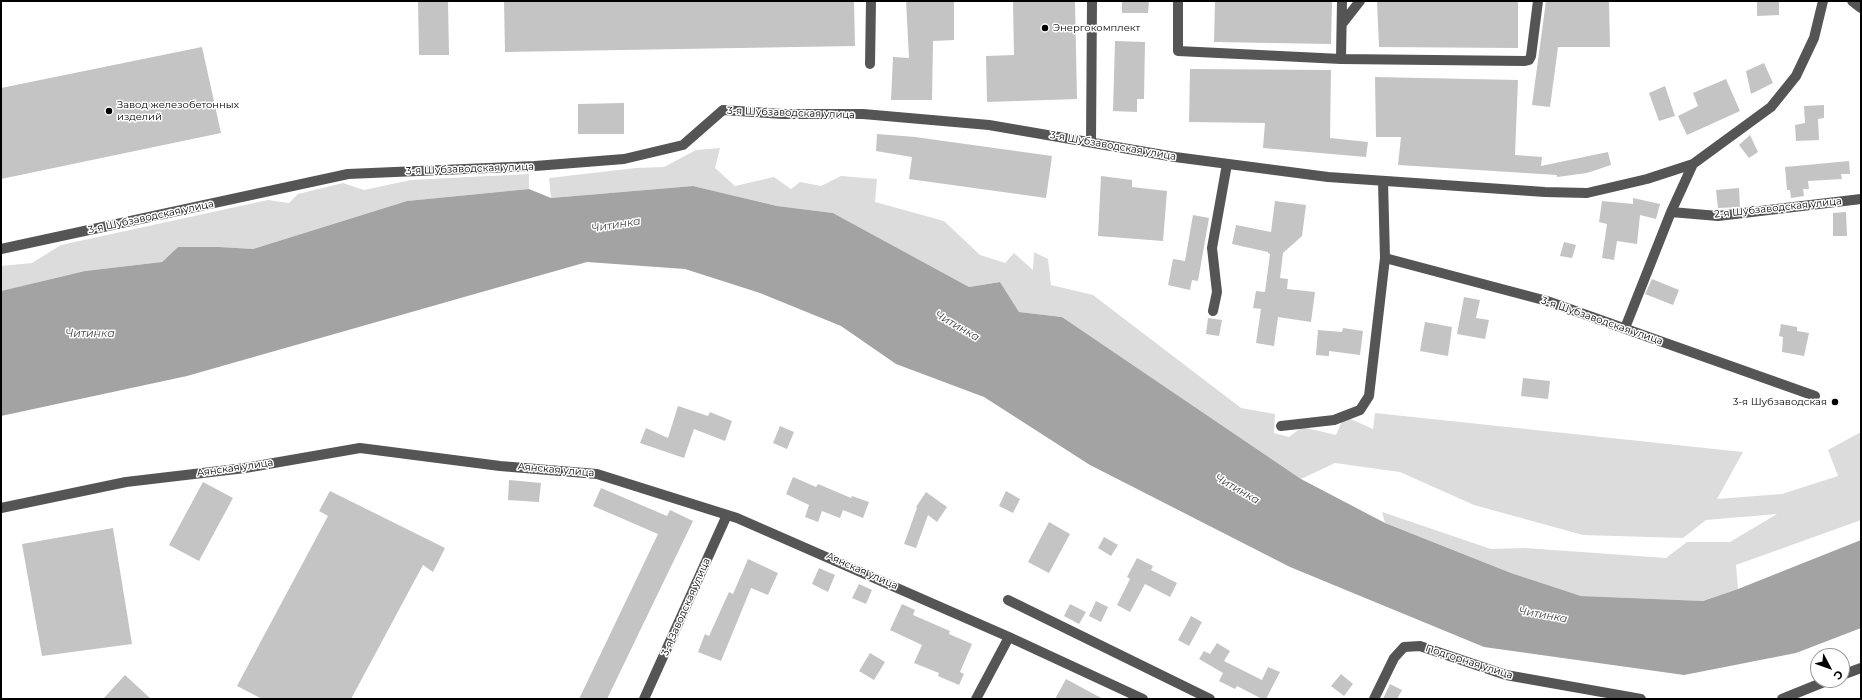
<!DOCTYPE html>
<html>
<head>
<meta charset="utf-8">
<style>
	body { margin:0 }
	#map { position:relative; width:1862px; height:700px; overflow:hidden; background:#fff; font-family:Montserrat,sans-serif }
	canvas { display:block }
	.frame { position:absolute; inset:0; border:2px solid #000; pointer-events:none }
	.north { position:absolute; left:1810px; top:648px; width:40px; height:40px; box-sizing:border-box; background:#fff; border:1px solid #999; border-radius:50%; rotate:131deg; font-size:11px; font-weight:700; line-height:16px; text-align:center; color:#000 }
	.north::after { content:''; display:block; margin:auto; width:14px; height:18px; background:#000; clip-path:polygon(50% 0,100% 100%,50% 72%,0 100%) }
</style>
</head>
<body>
<div id="map">
<canvas width="1862" height="700"></canvas>
<div class="frame"></div>
<div class="north">С</div>
</div>
<script>
const c = document.querySelector('canvas').getContext('2d');
c.lineJoin = 'round';
function paint(path, color) {
  c.fillStyle = color;
  c.fill(path, 'evenodd');
}
function poly(rows) {
  const path = new Path2D();
  for (const r of rows) {
    path.moveTo(r[0], r[1]);
    for (let i = 2; i < r.length; i += 2) path.lineTo(r[i], r[i + 1]);
  }
  return path;
}
function strokePath(path, color, width, dash) {
  c.strokeStyle = color;
  c.lineWidth = width;
  c.lineCap = dash ? 'butt' : 'round';
  c.setLineDash(dash || []);
  c.stroke(path);
}
function drawText(font, color, halo, rows, align = 'center') {
  c.font = font + ' Montserrat,sans-serif';
  c.lineWidth = 3;
  c.setLineDash([]);
  c.textBaseline = 'middle';
  c.strokeStyle = halo;
  c.fillStyle = color;
  for (const [text, x, y, turn = 0] of rows) {
    c.save();
    c.translate(x, y);
    c.rotate((+turn || 0) * Math.PI / 180);
    c.textAlign = isNaN(turn) ? turn : align;
    if (halo) c.strokeText(text, 0, 0);
    c.fillText(text, 0, 0);
    c.restore();
  }
}
const green = poly([
	[720,148,715,168,735,186,774,177,791,189,800,182,821,186,841,176,877,179,875,202,944,221,980,255,1005,263,1014,253,1033,270,1034,252,1048,259,1051,285,1093,295,1241,408,1275,414,1274,433,1289,437,1302,427,1336,435,1344,416,1373,429,1375,413,1743,452,1717,499,1782,494,1838,476,1828,450,1861,432,1861,520,1736,565,1738,589,1703,601,1581,596,1511,573,1385,523,1382,512,1491,549,1525,548,1666,558,1687,542,1730,542,1777,514,1706,520,1683,538,1583,535,1474,505,1400,472,1335,463,1301,479,1062,317,1019,312,1000,282,969,287,833,213,777,206,693,186,551,198,549,178,636,168,664,167,696,150],
	[529,174,529,189,407,201,253,249,219,247,178,247,162,262,85,271,1,291,1,266,32,263,61,245,268,200,289,203,298,194,343,183,364,190,411,180]
]);
const water = poly([
	[693,186,777,206,833,213,969,287,1000,282,1019,312,1062,317,1301,479,1385,523,1511,573,1581,596,1703,601,1738,589,1861,540,1861,628,1796,653,1684,675,1484,647,1290,567,1090,465,984,397,896,364,841,326,760,293,685,269,587,262,187,376,1,416,1,291,85,271,162,262,178,247,219,247,253,249,407,201,529,189,551,198]
]);
const building = poly([
	[418,1,448,1,449,55,419,55],
	[504,1,854,1,855,46,505,52],
	[906,1,954,1,954,40,933,41,932,100,891,100,893,57,909,58],
	[1013,1,1075,1,1077,99,987,102,986,56,1014,55],
	[1122,1,1149,1,1148,13,1122,13],
	[1215,1,1332,1,1331,44,1214,42],
	[1377,1,1518,1,1518,48,1379,47],
	[1546,1,1609,1,1610,47,1558,47,1550,107,1532,105],
	[1757,1,1779,1,1779,15,1757,16],
	[1115,41,1145,42,1144,99,1137,99,1137,112,1113,111],
	[202,47,221,133,1,179,1,88],
	[1764,63,1773,83,1751,94,1746,71],
	[1190,69,1331,70,1330,138,1368,142,1366,157,1263,148,1265,123,1189,122],
	[1375,77,1518,80,1515,155,1542,157,1541,166,1608,152,1611,165,1587,173,1557,177,1557,175,1398,165,1401,137,1376,137],
	[1726,79,1740,111,1687,135,1678,116,1698,106,1693,93],
	[1665,86,1675,116,1659,121,1649,93],
	[624,103,624,134,578,134,578,104],
	[1824,105,1824,118,1818,119,1819,140,1796,141,1795,125,1805,123,1804,106],
	[877,134,915,137,1052,156,1046,198,909,179,912,157,876,151],
	[1750,135,1758,152,1749,158,1739,145],
	[1849,161,1850,174,1841,174,1842,179,1808,181,1809,189,1803,189,1804,196,1791,198,1790,190,1787,190,1785,167],
	[1101,176,1132,180,1132,187,1167,191,1163,241,1098,236],
	[1739,188,1740,207,1718,208,1716,190],
	[1633,198,1660,204,1656,219,1640,215,1637,244,1617,241,1614,260,1602,258,1607,224,1599,222,1602,201,1633,204],
	[1275,201,1306,205,1302,236,1283,253,1280,278,1288,279,1287,289,1315,292,1311,322,1278,317,1274,346,1256,343,1261,309,1253,308,1256,291,1265,292,1270,254,1268,253,1268,252,1232,244,1236,225,1271,232],
	[1846,212,1847,236,1833,236,1833,213],
	[1193,215,1209,218,1198,281,1192,280,1190,290,1168,285,1173,259,1185,261],
	[1564,242,1576,245,1572,258,1560,256],
	[1652,279,1679,290,1673,305,1645,294],
	[1464,297,1480,300,1476,318,1489,320,1485,339,1457,334],
	[1208,318,1222,320,1219,336,1206,334],
	[1425,322,1452,327,1448,356,1420,351],
	[1781,324,1797,327,1797,331,1809,333,1804,356,1782,352,1783,337,1779,336],
	[1343,328,1363,331,1360,355,1329,351,1329,356,1316,355,1318,330,1342,332],
	[1523,378,1550,381,1548,399,1521,396],
	[678,406,708,416,710,412,732,421,725,441,694,429,684,458,640,443,646,428,668,438],
	[780,426,794,432,787,449,773,443],
	[793,477,816,487,818,484,851,498,852,496,869,502,863,518,843,510,840,518,822,511,818,522,805,517,809,505,786,494],
	[509,480,541,483,539,502,508,500],
	[203,482,233,498,199,561,169,545],
	[601,488,667,516,670,510,693,521,607,699,579,699,658,534,593,506],
	[330,491,445,548,433,572,423,565,351,699,262,699,237,686,328,516,319,511],
	[1006,491,1020,499,1013,513,999,506],
	[926,492,947,507,937,522,928,515,916,548,904,544,917,508,916,507],
	[1049,522,1070,534,1049,573,1028,562],
	[113,528,132,644,42,656,22,544],
	[1104,537,1118,545,1111,556,1098,548],
	[1137,558,1153,566,1151,570,1177,583,1170,597,1145,584,1130,612,1117,605,1130,579,1127,577],
	[748,559,778,573,768,595,751,588,721,661,698,652,705,634,709,636,729,592,733,594],
	[819,568,835,575,828,592,812,584],
	[859,584,872,590,866,604,852,598],
	[1096,601,1108,607,1101,622,1089,616],
	[902,604,915,610,913,615,950,631,949,634,972,644,960,672,964,674,959,685,938,676,939,673,914,663,922,645,890,630],
	[1070,604,1086,612,1079,624,1064,616],
	[1191,616,1202,622,1189,646,1178,640],
	[1217,643,1230,651,1224,661,1262,680,1268,667,1280,672,1266,699,1262,699,1237,686,1235,689,1219,681,1223,673,1199,659,1204,651,1210,654],
	[870,653,885,662,874,680,859,671],
	[1341,674,1353,684,1344,696,1331,686],
	[125,675,151,699,103,699],
	[1066,679,1103,699,1055,699],
	[1390,684,1402,690,1397,699,1383,699]
]);
const minor = poly([
	[1178,1,1178,51,1341,59,1525,61,1529,60,1531,56,1538,1],
	[1852,1,1861,8],
	[1342,24,1360,1],
	[1341,59,1342,1],
	[870,64,871,1],
	[1091,142,1092,1],
	[1671,212,1718,216,1861,199],
	[1,249,348,174,535,166,624,159,683,145,723,110,783,114,863,114,989,125,1175,157,1328,177,1545,192,1587,193,1647,179,1693,164,1771,107,1796,76,1814,38,1823,1],
	[1385,258,1547,301,1815,396],
	[1213,311,1217,292,1212,248,1227,164],
	[1625,328,1671,212,1693,164],
	[1281,426,1334,420,1360,410,1369,396,1385,258,1383,181],
	[1,508,126,482,245,468,360,448,500,466,597,474,737,518,1009,637,1143,699],
	[1008,600,1210,699],
	[1842,675,1861,668],
	[644,699,727,515],
	[976,699,1009,637],
	[1374,699,1394,658,1404,647,1420,646,1506,675,1641,699],
	[1782,699,1829,680]
]);
const markers = [
	[1045,28,4,"#000"],
	[109,111,4,"#000"],
	[1835,402,4,"#000"]
];
const poiNames = [
	["Энергокомплект",1053,28],
	["Завод железобетонных",117,105],
	["изделий",117,117],
	["3-я Шубзаводская",1827,402,"right"]
];
const streetNames = [
	["3-я Шубзаводская улица",791,113,2],
	["3-я Шубзаводская улица",1113,146,10],
	["3-я Шубзаводская улица",470,169,-2],
	["2-я Шубзаводская улица",1778,208,-6],
	["3-я Шубзаводская улица",151,217,-12],
	["3-я Шубзаводская улица",1602,321,19],
	["Аянская улица",235,468,-8],
	["Аянская улица",556,470,5],
	["Аянская улица",862,571,24],
	["3-я Заводская улица",686,607,-66],
	["Подгорная улица",1469,662,18]
];
const waterNames = [
	["Читинка",616,225,-9],
	["Читинка",957,326,30],
	["Читинка",90,334],
	["Читинка",1237,489,30],
	["Читинка",1543,615,10]
];
paint(green, '#dcdcdc');
paint(water, '#a3a3a3');
paint(building, '#c4c4c4');
strokePath(minor, '#555', 10);
for (const [x, y, r, color] of markers) {
  const dot = new Path2D();
  dot.arc(x, y, r, 0, 2 * Math.PI);
  c.fillStyle = color;
  c.fill(dot);
  strokePath(dot, '#fff', 1.5);
}
drawText('10px', '#000', '#fff', poiNames, 'left');
drawText('10px', '#000', '#fff', streetNames);
drawText('italic 11px', '#444', '#fff', waterNames);
</script>
</body>
</html>
